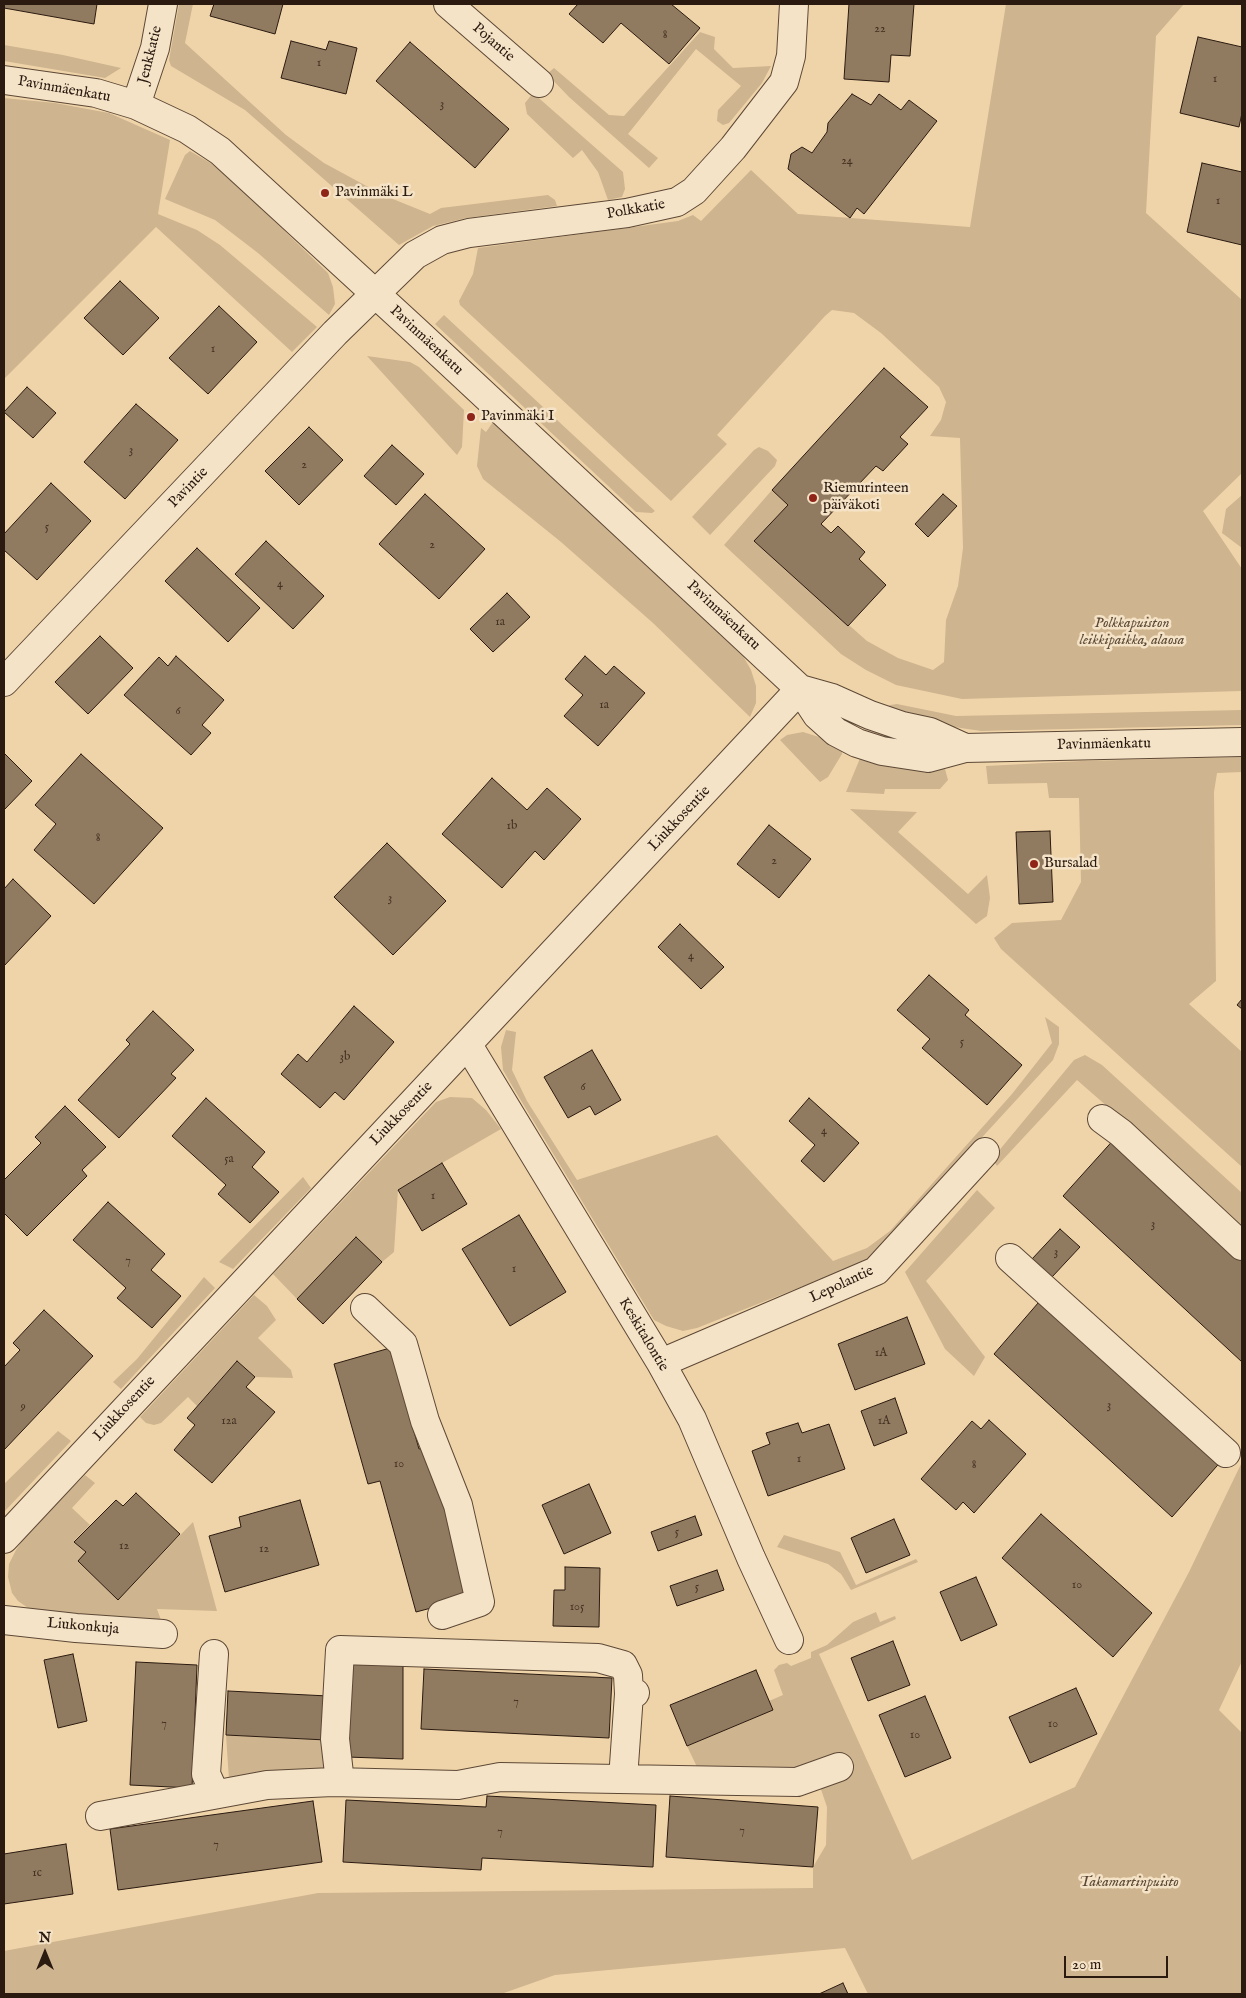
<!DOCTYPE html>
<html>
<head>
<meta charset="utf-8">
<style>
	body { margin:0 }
	#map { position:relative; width:1246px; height:1998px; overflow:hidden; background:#f0d4a9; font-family:"IM FELL English",serif }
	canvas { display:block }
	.frame { position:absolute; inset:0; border:5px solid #2a1a10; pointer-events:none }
	.north { position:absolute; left:20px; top:1928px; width:50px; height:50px; -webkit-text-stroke:4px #f5e3c7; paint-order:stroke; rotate:0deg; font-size:14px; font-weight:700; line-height:20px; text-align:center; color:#2a1a10 }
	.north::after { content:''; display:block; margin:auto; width:18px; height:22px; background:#2a1a10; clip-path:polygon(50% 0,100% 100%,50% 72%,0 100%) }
	.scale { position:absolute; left:1064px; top:1956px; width:104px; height:22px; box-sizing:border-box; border:2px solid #2a1a10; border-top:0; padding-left:6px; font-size:15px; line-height:18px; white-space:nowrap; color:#2a1a10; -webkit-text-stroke:4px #f5e3c7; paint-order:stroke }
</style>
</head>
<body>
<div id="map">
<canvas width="1246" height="1998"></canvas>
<div class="frame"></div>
<div class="north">N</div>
<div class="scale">20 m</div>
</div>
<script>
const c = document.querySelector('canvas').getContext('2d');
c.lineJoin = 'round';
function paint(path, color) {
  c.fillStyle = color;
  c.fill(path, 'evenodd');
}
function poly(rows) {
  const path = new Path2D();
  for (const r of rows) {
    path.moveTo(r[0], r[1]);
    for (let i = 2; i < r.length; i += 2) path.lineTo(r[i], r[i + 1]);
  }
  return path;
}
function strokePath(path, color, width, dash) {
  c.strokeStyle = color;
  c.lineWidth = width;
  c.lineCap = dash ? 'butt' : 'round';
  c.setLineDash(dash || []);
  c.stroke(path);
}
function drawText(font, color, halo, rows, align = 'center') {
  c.font = font + ' "IM FELL English",serif';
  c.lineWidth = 5;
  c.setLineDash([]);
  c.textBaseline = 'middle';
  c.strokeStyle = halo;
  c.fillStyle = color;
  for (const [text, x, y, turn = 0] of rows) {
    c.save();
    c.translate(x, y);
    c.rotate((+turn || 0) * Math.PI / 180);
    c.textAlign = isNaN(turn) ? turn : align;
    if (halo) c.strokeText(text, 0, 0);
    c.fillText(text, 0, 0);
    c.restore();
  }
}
const green = poly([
	[179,4,193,4,185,43,286,135,324,163,383,195,430,214,441,208,548,195,555,200,557,206,466,218,433,226,399,245,245,110,171,66,169,60],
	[1006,4,1184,4,1156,36,1146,213,1242,300,1242,473,1203,511,1242,569,1242,691,962,699,896,685,866,670,841,654,724,545,772,490,788,505,755,542,867,641,898,658,933,670,944,662,946,620,958,586,963,548,960,438,930,436,941,420,946,402,939,387,881,333,854,313,832,310,825,316,717,435,727,444,671,501,460,305,459,301,473,274,478,248,678,221,693,215,701,221,751,170,798,214,970,227],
	[700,32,715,37,714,49,733,68,771,66,762,83,729,123,723,125,717,121,718,110,741,86,696,49,628,134,658,158,649,168,569,97,547,74,554,68,609,115,624,116],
	[4,45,63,55,121,68,105,78,4,61],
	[533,93,623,172,625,189,622,197,608,200,598,172,582,150,573,158,527,114,525,103],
	[4,98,55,103,109,113,170,140,158,214,197,230,220,245,317,327,292,352,156,227,4,379],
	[190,151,212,164,239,187,328,273,333,287,335,304,329,315,258,253,215,220,165,199,185,155],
	[444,315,655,511,652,513,636,512,435,324],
	[367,356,410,362,419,367,464,410,462,447,457,455],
	[493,422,743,656,751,670,756,686,756,703,750,717,653,623,561,542,483,479,477,466,481,428,486,432],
	[759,447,768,451,777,460,775,466,710,535,692,517,754,450],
	[1242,495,1242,548,1222,533,1226,509],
	[897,704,956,716,1242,710,1242,725,981,731,947,726,885,709,890,705],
	[803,732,819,737,842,749,842,754,828,777,820,782,780,740,787,735],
	[861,756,913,767,945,769,948,780,940,789,885,789,884,794,846,792],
	[1242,757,1242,772,1217,773,1214,792,1216,981,1189,1004,1242,1052,1242,1167,1001,949,994,938,1012,923,1061,920,1081,882,1079,798,1049,798,1047,783,988,784,986,766,1082,761],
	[850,809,917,812,898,832,968,894,987,875,990,898,987,916,976,924],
	[1045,1017,1059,1027,1059,1044,1053,1060,874,1255,859,1264,697,1328,683,1331,666,1326,654,1320,514,1089,503,1070,501,1047,506,1030,516,1032,512,1070,527,1101,577,1180,717,1135,833,1261,867,1248,890,1231,1012,1094,1052,1043],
	[1085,1055,1102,1065,1242,1193,1242,1235,1125,1122,1077,1080,997,1166,992,1159,1074,1060],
	[450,1097,472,1098,486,1110,501,1129,442,1163,398,1190,394,1252,382,1262,356,1237,297,1299,273,1274,436,1102],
	[303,1177,311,1188,233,1269,219,1262],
	[977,1190,995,1208,926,1281,985,1357,974,1376,945,1349,905,1272],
	[204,1277,215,1288,121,1389,113,1382,137,1359],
	[254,1295,267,1306,276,1320,258,1338,291,1370,293,1378,255,1377,237,1361,197,1406,188,1397,161,1423,154,1425,146,1423,140,1417],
	[58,1431,71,1441,4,1512,4,1484],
	[1242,1462,1242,1661,1219,1710,1242,1733,1242,1994,868,1994,845,1948,555,1975,501,1994,4,1994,4,1951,318,1893,813,1888,813,1867,826,1845,827,1807,813,1766,804,1770,697,1767,687,1746,773,1710,769,1701,783,1695,774,1670,779,1665,787,1663,791,1666,811,1658,811,1652,827,1645,853,1622,876,1612,880,1622,895,1616,896,1619,819,1654,912,1860,1075,1787,1189,1572],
	[85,1475,95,1483,72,1508,90,1525,74,1541,86,1552,118,1599,193,1522,217,1611,157,1609,161,1620,44,1615,28,1608,18,1601,12,1593,8,1577,9,1564,16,1550,25,1536],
	[784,1535,840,1552,856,1585,916,1559,918,1562,851,1590,841,1574,828,1564,777,1547],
	[226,1735,326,1740,329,1771,229,1780]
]);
const building = poly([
	[4,4,97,4,94,24,4,8,4,4],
	[214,4,283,4,275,34,210,16,214,4],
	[578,4,671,4,700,28,669,64,621,23,603,43,569,14,578,4],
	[849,4,914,4,910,56,891,55,889,82,844,79,849,4],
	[1198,37,1242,47,1242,113,1239,127,1180,113,1198,37],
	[291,41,326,50,329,41,357,48,346,94,281,78,291,41],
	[410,42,509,129,475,168,376,81,410,42],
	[852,94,871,105,879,94,901,110,909,100,937,121,864,214,857,208,850,218,788,169,791,154,802,147,812,153,827,132,828,123,852,94],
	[1202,163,1242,172,1242,245,1187,232,1202,163],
	[120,281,159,318,123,355,84,318,120,281],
	[219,306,257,342,208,394,169,358,219,306],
	[884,368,928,407,900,437,908,444,883,471,876,466,821,524,831,533,838,526,865,552,859,559,886,585,848,626,754,541,788,505,772,490,884,368],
	[27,387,56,413,33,438,4,412,27,387],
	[136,404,178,440,125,499,84,462,136,404],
	[309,427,343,460,299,505,265,471,309,427],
	[392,445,424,474,396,505,364,476,392,445],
	[51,483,91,521,37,580,4,550,4,534,51,483],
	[425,494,485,549,439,599,379,544,425,494],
	[943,494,957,506,928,537,915,524,943,494],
	[266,541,324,596,293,629,235,574,266,541],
	[197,548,260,608,228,642,165,581,197,548],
	[507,593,530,617,493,652,470,629,507,593],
	[100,636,133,668,88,714,55,682,100,636],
	[176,656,224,700,202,725,211,733,191,755,124,695,159,657,168,666,176,656],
	[585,656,606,675,614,666,645,693,598,746,564,716,583,695,565,679,585,656],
	[4,753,32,781,4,810,4,753],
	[81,754,163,828,94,904,34,850,56,824,35,805,81,754],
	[492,778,527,810,547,788,581,819,544,860,535,851,502,888,442,834,492,778],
	[769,825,811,859,779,898,737,864,769,825],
	[1050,831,1053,902,1019,904,1016,832,1050,831],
	[387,843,446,901,393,955,334,897,387,843],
	[13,879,51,916,4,966,4,889,13,879],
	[680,924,724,967,701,989,658,947,680,924],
	[929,975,969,1010,965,1015,1022,1065,987,1105,922,1048,930,1039,897,1010,929,975],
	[1242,999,1242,1009,1237,1005,1242,999],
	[354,1006,394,1042,344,1100,335,1092,320,1108,281,1074,298,1054,307,1062,354,1006],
	[153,1011,194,1050,171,1074,176,1078,119,1138,78,1100,130,1044,126,1040,153,1011],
	[592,1050,621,1100,595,1115,590,1106,568,1118,544,1077,592,1050],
	[206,1098,265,1152,252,1167,279,1192,250,1223,218,1194,226,1185,172,1136,206,1098],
	[809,1098,859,1143,824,1182,801,1161,815,1145,789,1121,809,1098],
	[65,1106,106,1147,82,1170,87,1176,27,1236,4,1213,4,1180,41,1143,35,1137,65,1106],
	[1117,1136,1242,1254,1242,1362,1063,1196,1117,1136],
	[442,1163,467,1204,422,1231,398,1190,442,1163],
	[108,1202,165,1254,151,1270,181,1296,152,1328,117,1298,126,1288,73,1240,108,1202],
	[519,1215,566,1292,510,1326,462,1249,519,1215],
	[1060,1229,1080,1247,1052,1277,1032,1259,1060,1229],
	[356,1237,382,1262,323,1324,297,1299,356,1237],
	[1045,1295,1224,1458,1172,1517,994,1354,1045,1295],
	[44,1310,93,1356,4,1450,4,1367,20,1350,13,1343,44,1310],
	[907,1317,925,1364,855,1390,838,1344,907,1317],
	[390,1348,419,1449,430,1446,473,1597,416,1612,380,1481,368,1484,334,1364,390,1348],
	[237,1361,255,1377,246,1387,275,1412,212,1483,174,1450,195,1425,187,1418,237,1361],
	[895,1398,907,1433,874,1446,861,1411,895,1398],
	[989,1420,1026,1454,974,1513,963,1502,956,1510,921,1479,972,1421,981,1429,989,1420],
	[798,1423,802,1433,829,1424,845,1469,768,1496,752,1451,770,1444,766,1433,798,1423],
	[589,1484,611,1533,564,1554,542,1505,589,1484],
	[136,1493,180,1534,118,1600,78,1561,86,1552,74,1542,116,1500,123,1506,136,1493],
	[300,1500,319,1565,225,1592,209,1536,241,1527,239,1517,300,1500],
	[1041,1514,1152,1613,1113,1657,1002,1558,1041,1514],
	[695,1516,702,1535,658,1551,651,1532,695,1516],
	[894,1519,910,1555,866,1573,851,1538,894,1519],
	[565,1567,600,1568,599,1627,553,1626,554,1590,565,1590,565,1567],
	[717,1570,724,1590,677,1606,670,1586,717,1570],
	[976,1577,997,1625,961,1641,940,1592,976,1577],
	[893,1641,910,1685,868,1701,851,1658,893,1641],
	[73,1654,87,1721,58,1728,44,1660,73,1654],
	[348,1661,403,1663,403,1759,347,1757,348,1661],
	[136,1662,197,1665,192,1788,130,1785,136,1662],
	[424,1669,612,1678,609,1738,421,1729,424,1669],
	[756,1670,773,1710,687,1746,670,1705,756,1670],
	[1076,1688,1097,1734,1030,1763,1009,1717,1076,1688],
	[228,1691,328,1696,326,1740,226,1735,228,1691],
	[925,1696,951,1758,905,1777,879,1715,925,1696],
	[487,1796,656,1805,653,1867,482,1858,481,1870,343,1862,346,1800,486,1807,487,1796],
	[670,1796,818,1807,813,1867,666,1857,670,1796],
	[313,1801,322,1862,118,1890,110,1829,313,1801],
	[66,1844,73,1894,4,1904,4,1854,66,1844],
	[843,1983,848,1994,819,1994,843,1983]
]);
const minor = poly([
	[448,4,539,83],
	[4,80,96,93,136,105,187,129,220,151,417,332,800,689,817,715,836,732,857,743,882,751,928,758,965,748,1242,742],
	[136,105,155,48,163,4],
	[4,682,335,333,415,255,442,240,469,233,627,213,677,202,694,191,733,148,784,82,791,56,794,4],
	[800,689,832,698,870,715,902,726,930,732,965,748],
	[468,1045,661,1363,692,1419,751,1558,789,1640],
	[1102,1119,1121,1133,1242,1246],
	[1010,1258,1226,1453],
	[365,1308,403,1344,425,1421,458,1505,480,1602,442,1615],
	[661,1363,876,1271,985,1152],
	[4,1539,800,689],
	[4,1620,76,1628,163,1634],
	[214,1654,206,1774,215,1794],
	[623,1779,629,1694,635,1693],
	[340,1782,335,1739,340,1650,598,1658,623,1665,628,1675,629,1694],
	[100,1816,267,1785,333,1782,458,1785,500,1777,797,1782,839,1767]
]);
const markers = [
	[325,193,5,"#8f2418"],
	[471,417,5,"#8f2418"],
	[813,498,5,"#8f2418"],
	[1034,864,5,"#8f2418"]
];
const numberNames = [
	["22",880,30],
	["8",665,36],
	["1",319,64],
	["1",1215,80],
	["3",442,105],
	["24",847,162],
	["1",1218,202],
	["1",213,350],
	["3",131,451],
	["2",304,466],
	["5",47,528],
	["2",432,546],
	["4",280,585],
	["1a",500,623],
	["1a",604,706],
	["6",178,712],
	["1b",512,827],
	["8",98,839],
	["2",774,862],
	["3",390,899],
	["4",691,957],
	["5",962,1043],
	["3b",345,1058],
	["6",583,1088],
	["4",824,1132],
	["5a",229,1160],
	["1",433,1197],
	["3",1153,1225],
	["3",1056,1253],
	["7",128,1262],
	["1",514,1270],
	["1A",881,1354],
	["3",1109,1406],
	["9",23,1408],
	["12a",229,1422],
	["1A",884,1422],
	["1",799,1460],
	["10",399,1465],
	["8",974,1466],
	["5",677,1533],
	["12",124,1547],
	["12",264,1550],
	["10",1077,1586],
	["5",697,1588],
	["105",577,1608],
	["7",516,1703],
	["7",164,1725],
	["10",1053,1725],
	["10",915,1736],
	["7",742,1832],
	["7",500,1833],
	["7",216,1846],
	["1c",37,1874]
];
const streetNames = [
	["Pojantie",493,43,41],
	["Jenkkatie",151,55,-76],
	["Pavinmäenkatu",64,90,10],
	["Polkkatie",636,210,-10],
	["Pavinmäenkatu",426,341,43],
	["Pavintie",189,488,-46],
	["Pavinmäenkatu",723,616,43],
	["Pavinmäenkatu",1104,745,-1],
	["Liukkosentie",680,819,-47],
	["Liukkosentie",402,1114,-46],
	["Lepolantie",842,1285,-25],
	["Keskitalontie",643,1335,59],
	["Liukkosentie",125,1409,-47],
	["Liukonkuja",83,1627,5]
];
const poiNames = [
	["Pavinmäki L",335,193],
	["Pavinmäki I",481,417],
	["Riemurinteen",823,489],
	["päiväkoti",823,506],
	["Bursalad",1044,864]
];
const parkNames = [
	["Polkkapuiston",1132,624],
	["leikkipaikka, alaosa",1132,641],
	["Takamartinpuisto",1129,1883]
];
paint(green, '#ceb48f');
paint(building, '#917b60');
strokePath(building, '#2a1a10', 1);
strokePath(minor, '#5c4836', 30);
strokePath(minor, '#f5e3c7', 28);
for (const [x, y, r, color] of markers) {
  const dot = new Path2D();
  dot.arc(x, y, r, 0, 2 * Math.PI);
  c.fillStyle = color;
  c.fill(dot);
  strokePath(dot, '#f5e3c7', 2);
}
drawText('12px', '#443224', null, numberNames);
drawText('15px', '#2a1a10', '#f5e3c7', streetNames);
drawText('15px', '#2a1a10', '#f5e3c7', poiNames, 'left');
drawText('italic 15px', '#5b4836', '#f5e3c7', parkNames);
</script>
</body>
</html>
